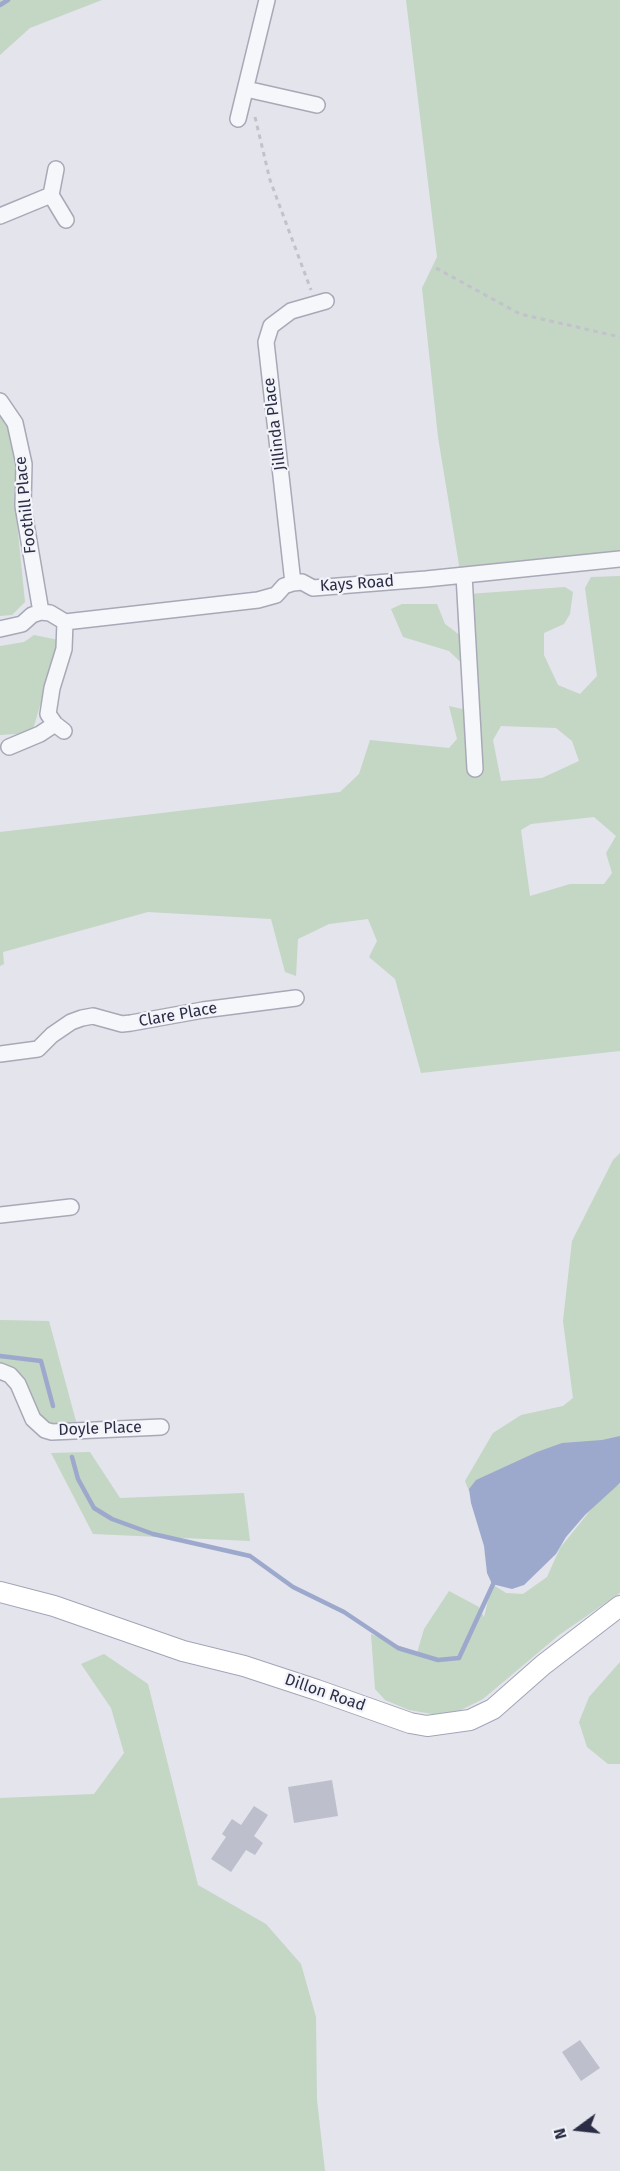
<!DOCTYPE html>
<html>
<head>
<meta charset="utf-8">
<style>
	body { margin:0 }
	#map { position:relative; width:620px; height:2171px; overflow:hidden; background:#e3e4ec; font-family:"Fira Sans",sans-serif }
	canvas { display:block }
	.north { position:absolute; left:548px; top:2099px; width:60px; height:60px; -webkit-text-stroke:4px #f3f4f9; paint-order:stroke; rotate:255deg; font-size:16px; font-weight:700; line-height:24px; text-align:center; color:#2a2d45 }
	.north::after { content:''; display:block; margin:auto; width:21px; height:27px; background:#2a2d45; clip-path:polygon(50% 0,100% 100%,50% 72%,0 100%) }
</style>
</head>
<body>
<div id="map">
<canvas width="620" height="2171"></canvas>
<div class="north">N</div>
</div>
<script>
const c = document.querySelector('canvas').getContext('2d');
c.lineJoin = 'round';
function paint(path, color) {
  c.fillStyle = color;
  c.fill(path, 'evenodd');
}
function poly(rows) {
  const path = new Path2D();
  for (const r of rows) {
    path.moveTo(r[0], r[1]);
    for (let i = 2; i < r.length; i += 2) path.lineTo(r[i], r[i + 1]);
  }
  return path;
}
function strokePath(path, color, width, dash) {
  c.strokeStyle = color;
  c.lineWidth = width;
  c.lineCap = dash ? 'butt' : 'round';
  c.setLineDash(dash || []);
  c.stroke(path);
}
function drawText(font, color, halo, rows, align = 'center') {
  c.font = font + ' "Fira Sans",sans-serif';
  c.lineWidth = 4.5;
  c.setLineDash([]);
  c.textBaseline = 'middle';
  c.strokeStyle = halo;
  c.fillStyle = color;
  for (const [text, x, y, turn = 0] of rows) {
    c.save();
    c.translate(x, y);
    c.rotate((+turn || 0) * Math.PI / 180);
    c.textAlign = isNaN(turn) ? turn : align;
    if (halo) c.strokeText(text, 0, 0);
    c.fillText(text, 0, 0);
    c.restore();
  }
}
const green = poly([
	[0,0,102,0,30,28,0,55],
	[406,0,620,0,620,556,460,571,438,437,422,288,437,257],
	[0,413,6,423,16,460,14,493,25,602,12,615,0,616],
	[620,576,620,1051,421,1073,395,979,369,957,377,941,368,919,329,924,298,939,296,976,285,972,271,919,148,912,3,952,4,964,0,966,0,832,340,792,359,774,370,740,449,748,457,739,449,706,471,711,474,675,449,651,403,637,391,609,402,604,437,604,445,624,465,639,469,594,565,587,573,592,570,614,564,624,544,633,544,655,558,685,580,694,597,676,585,588,591,577],
	[501,726,556,728,572,741,579,761,542,778,501,781,493,740],
	[594,817,616,836,606,853,612,873,604,884,570,884,530,896,521,830,531,824],
	[34,635,59,640,32,733,0,735,0,646,24,642],
	[620,1153,620,1446,480,1492,469,1491,465,1481,493,1433,521,1415,563,1406,573,1398,563,1321,572,1241,613,1160],
	[0,1320,49,1321,77,1425,45,1424,0,1367],
	[90,1452,120,1498,244,1493,250,1541,93,1534,51,1453],
	[620,1484,620,1593,559,1635,483,1699,455,1713,432,1714,409,1710,385,1700,375,1689,371,1634,417,1653,424,1629,449,1591,479,1607,484,1617,492,1584,506,1593,523,1594,547,1577,560,1548,609,1487],
	[104,1654,148,1684,198,1885,266,1924,301,1964,316,2017,317,2100,325,2171,0,2171,0,1798,94,1794,124,1753,111,1708,81,1664],
	[620,1662,620,1764,608,1764,587,1747,579,1722,589,1697]
]);
const water = poly([
	[620,1436,620,1483,585,1515,566,1537,556,1554,524,1585,512,1589,492,1584,487,1573,484,1546,471,1503,469,1489,476,1480,537,1452,562,1443,602,1440]
]);
const stream = poly([
	[0,5,8,0],
	[0,1356,41,1361,53,1406],
	[72,1457,78,1479,94,1508,112,1519,153,1534,250,1556,293,1587,344,1612,398,1648,438,1660,459,1658,495,1580]
]);
const building = poly([
	[332,1780,338,1816,294,1823,288,1787],
	[254,1806,268,1815,254,1836,263,1843,255,1855,246,1850,231,1872,211,1859,226,1837,222,1834,232,1819,241,1825],
	[580,2040,600,2068,581,2081,562,2052]
]);
const path = poly([
	[255,117,270,180,311,290],
	[436,268,520,314,620,337]
]);
const minor = poly([
	[246,89,317,105],
	[238,119,267,0],
	[56,169,51,195,66,220],
	[0,216,51,195],
	[0,401,15,423,24,464,23,506,41,612],
	[464,575,475,769],
	[293,583,266,342,271,326,291,311,326,301],
	[0,629,22,624,32,615,41,612,50,613,65,622,258,600,276,595,284,586,293,583,302,582,313,588,426,579,620,559],
	[64,731,55,724,48,714,52,688,64,649,65,622],
	[9,747,40,734,55,724],
	[0,1054,38,1049,52,1035,71,1022,82,1018,93,1016,122,1024,131,1023,203,1010,296,998],
	[0,1215,71,1207],
	[0,1371,10,1375,18,1384,33,1419,45,1430,52,1432,161,1427]
]);
const major = poly([
	[0,1592,54,1606,183,1651,244,1666,317,1690,410,1723,427,1726,470,1720,493,1709,543,1665,620,1606]
]);
const streetNames = [
	["Jillinda Place",275,424,-97],
	["Foothill Place",26,505,-96],
	["Kays Road",357,584,-4],
	["Clare Place",178,1015,-10],
	["Doyle Place",100,1429,-2],
	["Dillon Road",325,1693,19]
];
paint(green, '#c4d6c4');
paint(water, '#9da8cd');
strokePath(stream, '#9da8cd', 4.5);
paint(building, '#bdbfcc');
strokePath(minor, '#a8a9b7', 18);
strokePath(major, '#a2a5b8', 22);
strokePath(path, '#c1c2cb', 3, [4.5, 4.5]);
strokePath(minor, '#f6f7fa', 15);
strokePath(major, '#fff', 20);
drawText('16px', '#2a2d45', '#f3f4f9', streetNames);
</script>
</body>
</html>
